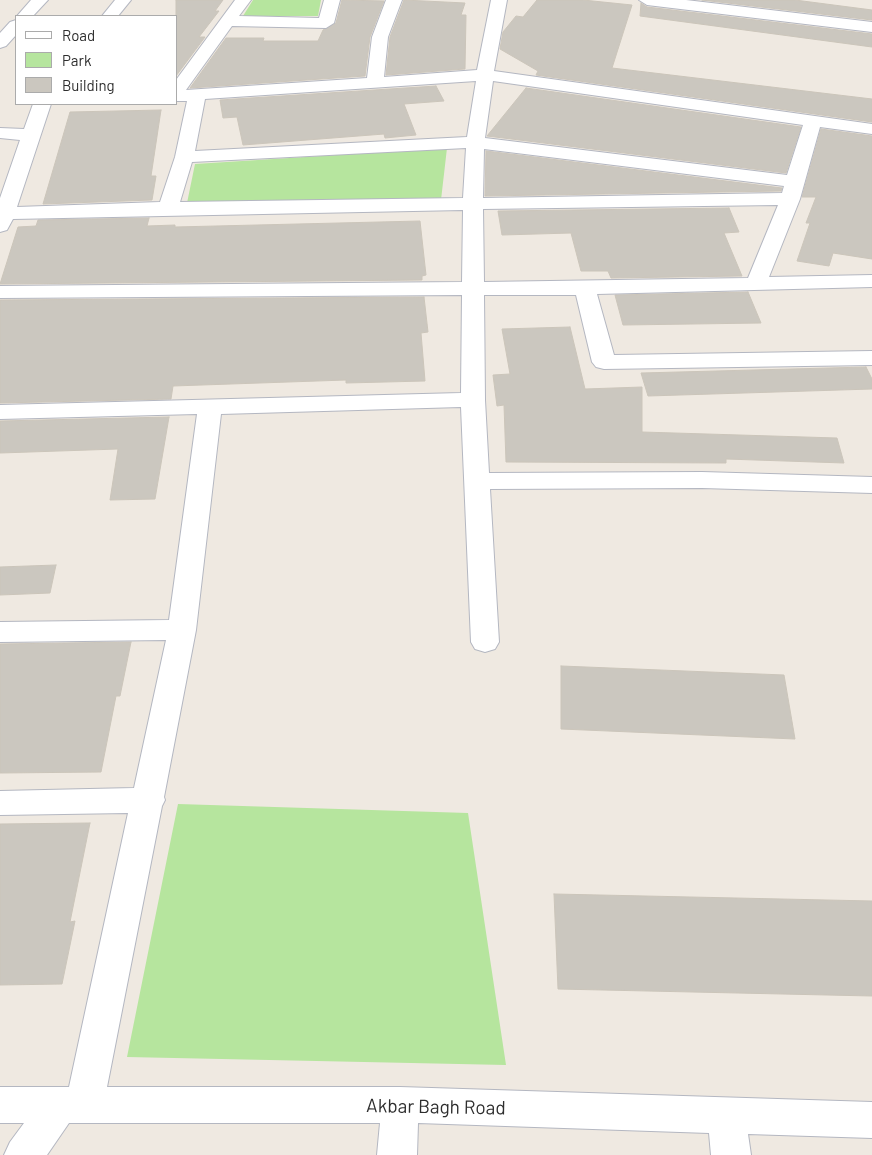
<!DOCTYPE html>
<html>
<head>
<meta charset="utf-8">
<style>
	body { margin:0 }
	#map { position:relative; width:872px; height:1155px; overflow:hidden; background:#efe9e1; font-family:Barlow,sans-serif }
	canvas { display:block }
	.legend { position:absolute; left:15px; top:15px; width:162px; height:90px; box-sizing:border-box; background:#fff; border:1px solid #ababab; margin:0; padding:6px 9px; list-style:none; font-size:15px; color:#2e2e2e }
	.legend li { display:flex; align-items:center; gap:10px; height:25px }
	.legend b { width:25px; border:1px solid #ababab }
</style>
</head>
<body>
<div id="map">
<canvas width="872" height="1155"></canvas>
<ul class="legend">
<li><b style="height:6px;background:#fff"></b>Road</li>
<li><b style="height:14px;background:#b6e59e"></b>Park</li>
<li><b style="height:14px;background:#cbc7bf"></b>Building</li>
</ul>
</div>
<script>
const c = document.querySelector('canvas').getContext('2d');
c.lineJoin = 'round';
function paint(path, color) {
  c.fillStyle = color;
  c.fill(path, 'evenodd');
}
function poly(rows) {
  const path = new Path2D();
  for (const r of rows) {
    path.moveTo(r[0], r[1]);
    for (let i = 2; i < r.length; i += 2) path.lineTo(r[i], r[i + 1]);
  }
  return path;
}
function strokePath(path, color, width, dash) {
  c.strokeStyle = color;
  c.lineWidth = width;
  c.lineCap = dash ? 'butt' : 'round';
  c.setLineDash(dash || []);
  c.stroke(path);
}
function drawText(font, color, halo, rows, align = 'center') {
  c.font = font + ' Barlow,sans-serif';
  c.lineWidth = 4.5;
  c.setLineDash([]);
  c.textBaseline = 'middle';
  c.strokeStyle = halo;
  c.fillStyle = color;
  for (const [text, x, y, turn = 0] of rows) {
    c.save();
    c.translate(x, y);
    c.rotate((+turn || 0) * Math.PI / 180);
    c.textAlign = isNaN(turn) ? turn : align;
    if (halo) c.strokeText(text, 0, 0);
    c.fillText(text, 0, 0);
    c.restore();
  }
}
const green = poly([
	[253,0,321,0,318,16,243,16],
	[447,148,441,200,187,203,195,164],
	[178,804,468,813,506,1065,127,1057]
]);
const building = poly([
	[176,0,223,0,215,11,219,11,199,37,205,37,176,76,176,0],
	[342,0,384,1,370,37,365,76,190,88,226,38,264,38,263,41,318,41,323,30,336,23,342,0],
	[404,0,465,3,461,15,466,15,465,69,386,75,390,37,404,0],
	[537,0,583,0,632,5,612,68,872,99,872,122,536,75,538,71,500,49,503,32,516,16,523,17,537,0],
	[702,0,795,0,872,10,872,20,702,0],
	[641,3,647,7,872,34,872,47,640,16,641,3],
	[436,86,444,101,404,104,416,135,385,138,384,134,243,145,237,117,223,118,220,100,436,86],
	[526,88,801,127,786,173,487,136,526,88],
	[161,110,151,176,156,176,152,200,43,204,70,112,161,110],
	[821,129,872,136,872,259,833,253,829,266,797,261,810,223,806,223,816,197,802,197,821,129],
	[486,151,782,188,781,191,485,196,486,151],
	[729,208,739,232,724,233,742,276,611,278,608,271,581,271,571,233,502,235,498,211,729,208],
	[149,218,147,226,175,225,175,227,420,221,426,275,422,276,422,280,0,284,18,227,36,226,38,220,149,218],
	[748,292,761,323,623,325,615,295,748,292],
	[424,297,428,332,421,333,425,381,346,383,346,380,173,386,171,399,0,403,0,300,424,297],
	[570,327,585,389,642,387,642,432,837,438,844,463,726,459,726,463,506,462,504,405,497,406,493,375,510,374,502,329,570,327],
	[866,367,872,379,872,389,648,396,641,373,866,367],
	[169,417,155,499,110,500,118,449,0,453,0,421,169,417],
	[56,565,50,593,0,595,0,567,56,565],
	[131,642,120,696,116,696,101,772,0,773,0,644,131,642],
	[561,666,784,675,795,739,561,729,561,666],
	[90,823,70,922,75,921,62,984,0,985,0,824,90,823],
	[554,894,872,901,872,996,558,989,554,894]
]);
const minor = poly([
	[31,0,48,0,33,16,17,16,31,0],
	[115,0,131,0,118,16,102,16,115,0],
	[235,0,251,0,239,16,319,18,324,0,340,0,334,23,326,28,232,26,186,90,367,78,372,37,386,0,402,0,388,37,384,77,477,70,491,0,507,0,494,71,872,124,872,134,820,127,800,199,769,277,872,275,872,287,597,294,614,355,872,351,872,365,604,369,596,367,592,362,576,295,484,295,485,400,489,473,702,472,872,477,872,493,702,488,490,489,499,642,495,649,485,652,475,649,471,642,461,407,221,414,196,630,164,797,165,800,162,806,107,1087,400,1087,872,1102,872,1138,748,1134,751,1155,711,1155,709,1133,418,1123,417,1155,377,1155,380,1123,69,1123,47,1155,4,1155,10,1142,24,1123,0,1123,0,1087,69,1087,128,813,0,815,0,791,134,788,166,640,0,642,0,622,169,620,197,414,0,419,0,405,461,393,462,295,0,298,0,286,462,282,463,210,13,219,7,230,0,232,0,198,20,140,0,138,0,128,24,129,33,104,51,104,17,207,160,202,175,157,187,101,176,101,176,80,235,0],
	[476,81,467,137,195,151,205,99,476,81],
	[493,81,803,125,787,175,485,138,493,81],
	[466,148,463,198,180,202,192,162,466,148],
	[484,149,784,186,782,193,483,198,484,149],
	[778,205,748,278,484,282,483,209,778,205],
	[639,0,686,0,872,22,872,32,647,5,639,0],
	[16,20,16,35,6,46,0,48,0,33,10,22,16,20]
]);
const nearStreetnames = [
	["Akbar Bagh Road",436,1107,1]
];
paint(green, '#b6e59e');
paint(building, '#cbc7bf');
strokePath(building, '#cbc5ba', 1);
strokePath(minor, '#b4b7c1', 2);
paint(minor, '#fff');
drawText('19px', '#2e2e2e', '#fff', nearStreetnames);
</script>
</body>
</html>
